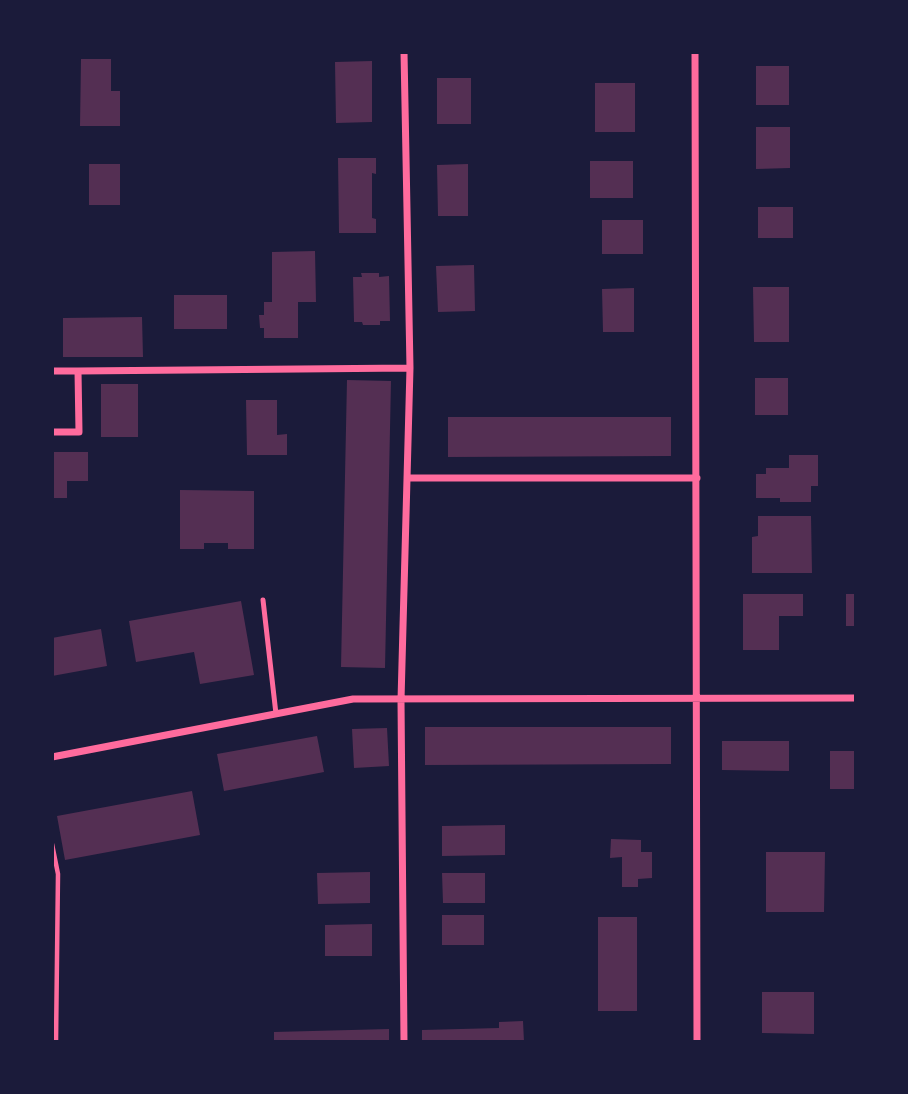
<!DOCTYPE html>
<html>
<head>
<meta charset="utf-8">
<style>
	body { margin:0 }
	#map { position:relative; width:908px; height:1094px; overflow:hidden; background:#1b1b3a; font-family:Poppins,sans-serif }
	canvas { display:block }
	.frame { position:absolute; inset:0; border:54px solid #1b1b3a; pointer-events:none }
</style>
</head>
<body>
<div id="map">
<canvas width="908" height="1094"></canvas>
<div class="frame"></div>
</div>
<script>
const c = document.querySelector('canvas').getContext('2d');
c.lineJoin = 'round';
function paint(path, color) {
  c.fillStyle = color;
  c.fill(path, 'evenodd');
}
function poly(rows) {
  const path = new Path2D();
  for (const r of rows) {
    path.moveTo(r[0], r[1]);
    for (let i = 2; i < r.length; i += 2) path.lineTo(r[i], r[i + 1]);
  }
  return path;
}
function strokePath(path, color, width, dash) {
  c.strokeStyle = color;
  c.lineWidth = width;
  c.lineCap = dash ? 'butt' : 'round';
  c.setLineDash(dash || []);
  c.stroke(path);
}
const building = poly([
	[81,59,111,59,111,91,120,91,120,126,80,126],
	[372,61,372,122,336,123,335,62],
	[756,66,789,66,789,105,756,105],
	[437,78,471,78,471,124,437,124],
	[595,83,635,83,635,132,595,132],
	[756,127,790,127,790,168,756,169],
	[338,158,376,158,376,174,372,173,372,218,376,219,376,233,339,233],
	[590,161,633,161,633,198,590,198],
	[89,164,120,164,120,205,89,205],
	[468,164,468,216,438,216,437,165],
	[758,207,793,207,793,238,758,238],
	[602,220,643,220,643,254,602,254],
	[315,251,316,302,298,302,298,338,264,338,264,328,260,328,259,315,264,315,264,302,272,302,272,252],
	[474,265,475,311,438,312,436,266],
	[361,273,379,273,379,277,389,276,390,321,380,321,380,325,363,325,362,322,354,322,353,277,362,277],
	[753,287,789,287,789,342,754,342],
	[634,288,634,332,603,332,602,289],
	[174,295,227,295,227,329,174,329],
	[142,317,143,357,63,357,63,318],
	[755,378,788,378,788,415,755,415],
	[347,380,391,381,385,668,341,667],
	[101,384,138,384,138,437,101,437],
	[246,400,277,400,277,435,287,434,287,455,247,455],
	[448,417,671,417,671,456,448,457],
	[52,452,88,452,88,481,67,481,67,498,52,498],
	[789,455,818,455,818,486,811,486,811,502,780,502,780,498,756,498,756,474,766,474,766,468,789,468],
	[180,490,254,491,254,549,228,549,228,543,204,543,204,549,180,549],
	[758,516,811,516,812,573,752,573,752,537,758,536],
	[743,594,803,594,803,616,779,616,779,650,743,650],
	[846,594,855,594,855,626,846,626],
	[241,601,254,675,200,684,194,652,136,662,129,621],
	[101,629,107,666,52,676,52,638],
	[425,727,671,727,671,764,425,765],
	[387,728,389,766,354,768,352,729],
	[317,736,324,772,224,791,217,754],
	[722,741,789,741,789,771,722,770],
	[830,751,855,751,855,789,830,789],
	[192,791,200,835,65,860,57,816],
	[505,825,505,855,442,856,442,826],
	[611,839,641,840,641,852,652,852,652,878,638,879,638,887,622,887,622,857,610,858],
	[766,852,825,852,824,912,766,912],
	[370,872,370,903,318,904,317,873],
	[442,873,485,873,485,903,443,903],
	[442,915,484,915,484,945,442,945],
	[598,917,637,917,637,1011,598,1011],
	[372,924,372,956,325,956,325,925],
	[762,992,814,992,814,1034,762,1033],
	[523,1021,524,1042,422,1042,422,1030,499,1028,499,1022],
	[389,1029,389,1042,274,1042,274,1032]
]);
const path = poly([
	[52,844,58,874,56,1042]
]);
const service = poly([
	[263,600,276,714]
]);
const minor = poly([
	[404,52,410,368,401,700,404,1042],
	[695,52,697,1042],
	[52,371,78,371],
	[52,432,79,432,78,371,410,368],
	[408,478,697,478],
	[52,757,353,699,856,698]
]);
paint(building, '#542f53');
strokePath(path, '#ff6b9d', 4.5);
strokePath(service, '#ff6b9d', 5);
strokePath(minor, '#ff6b9d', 7);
</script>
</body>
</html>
